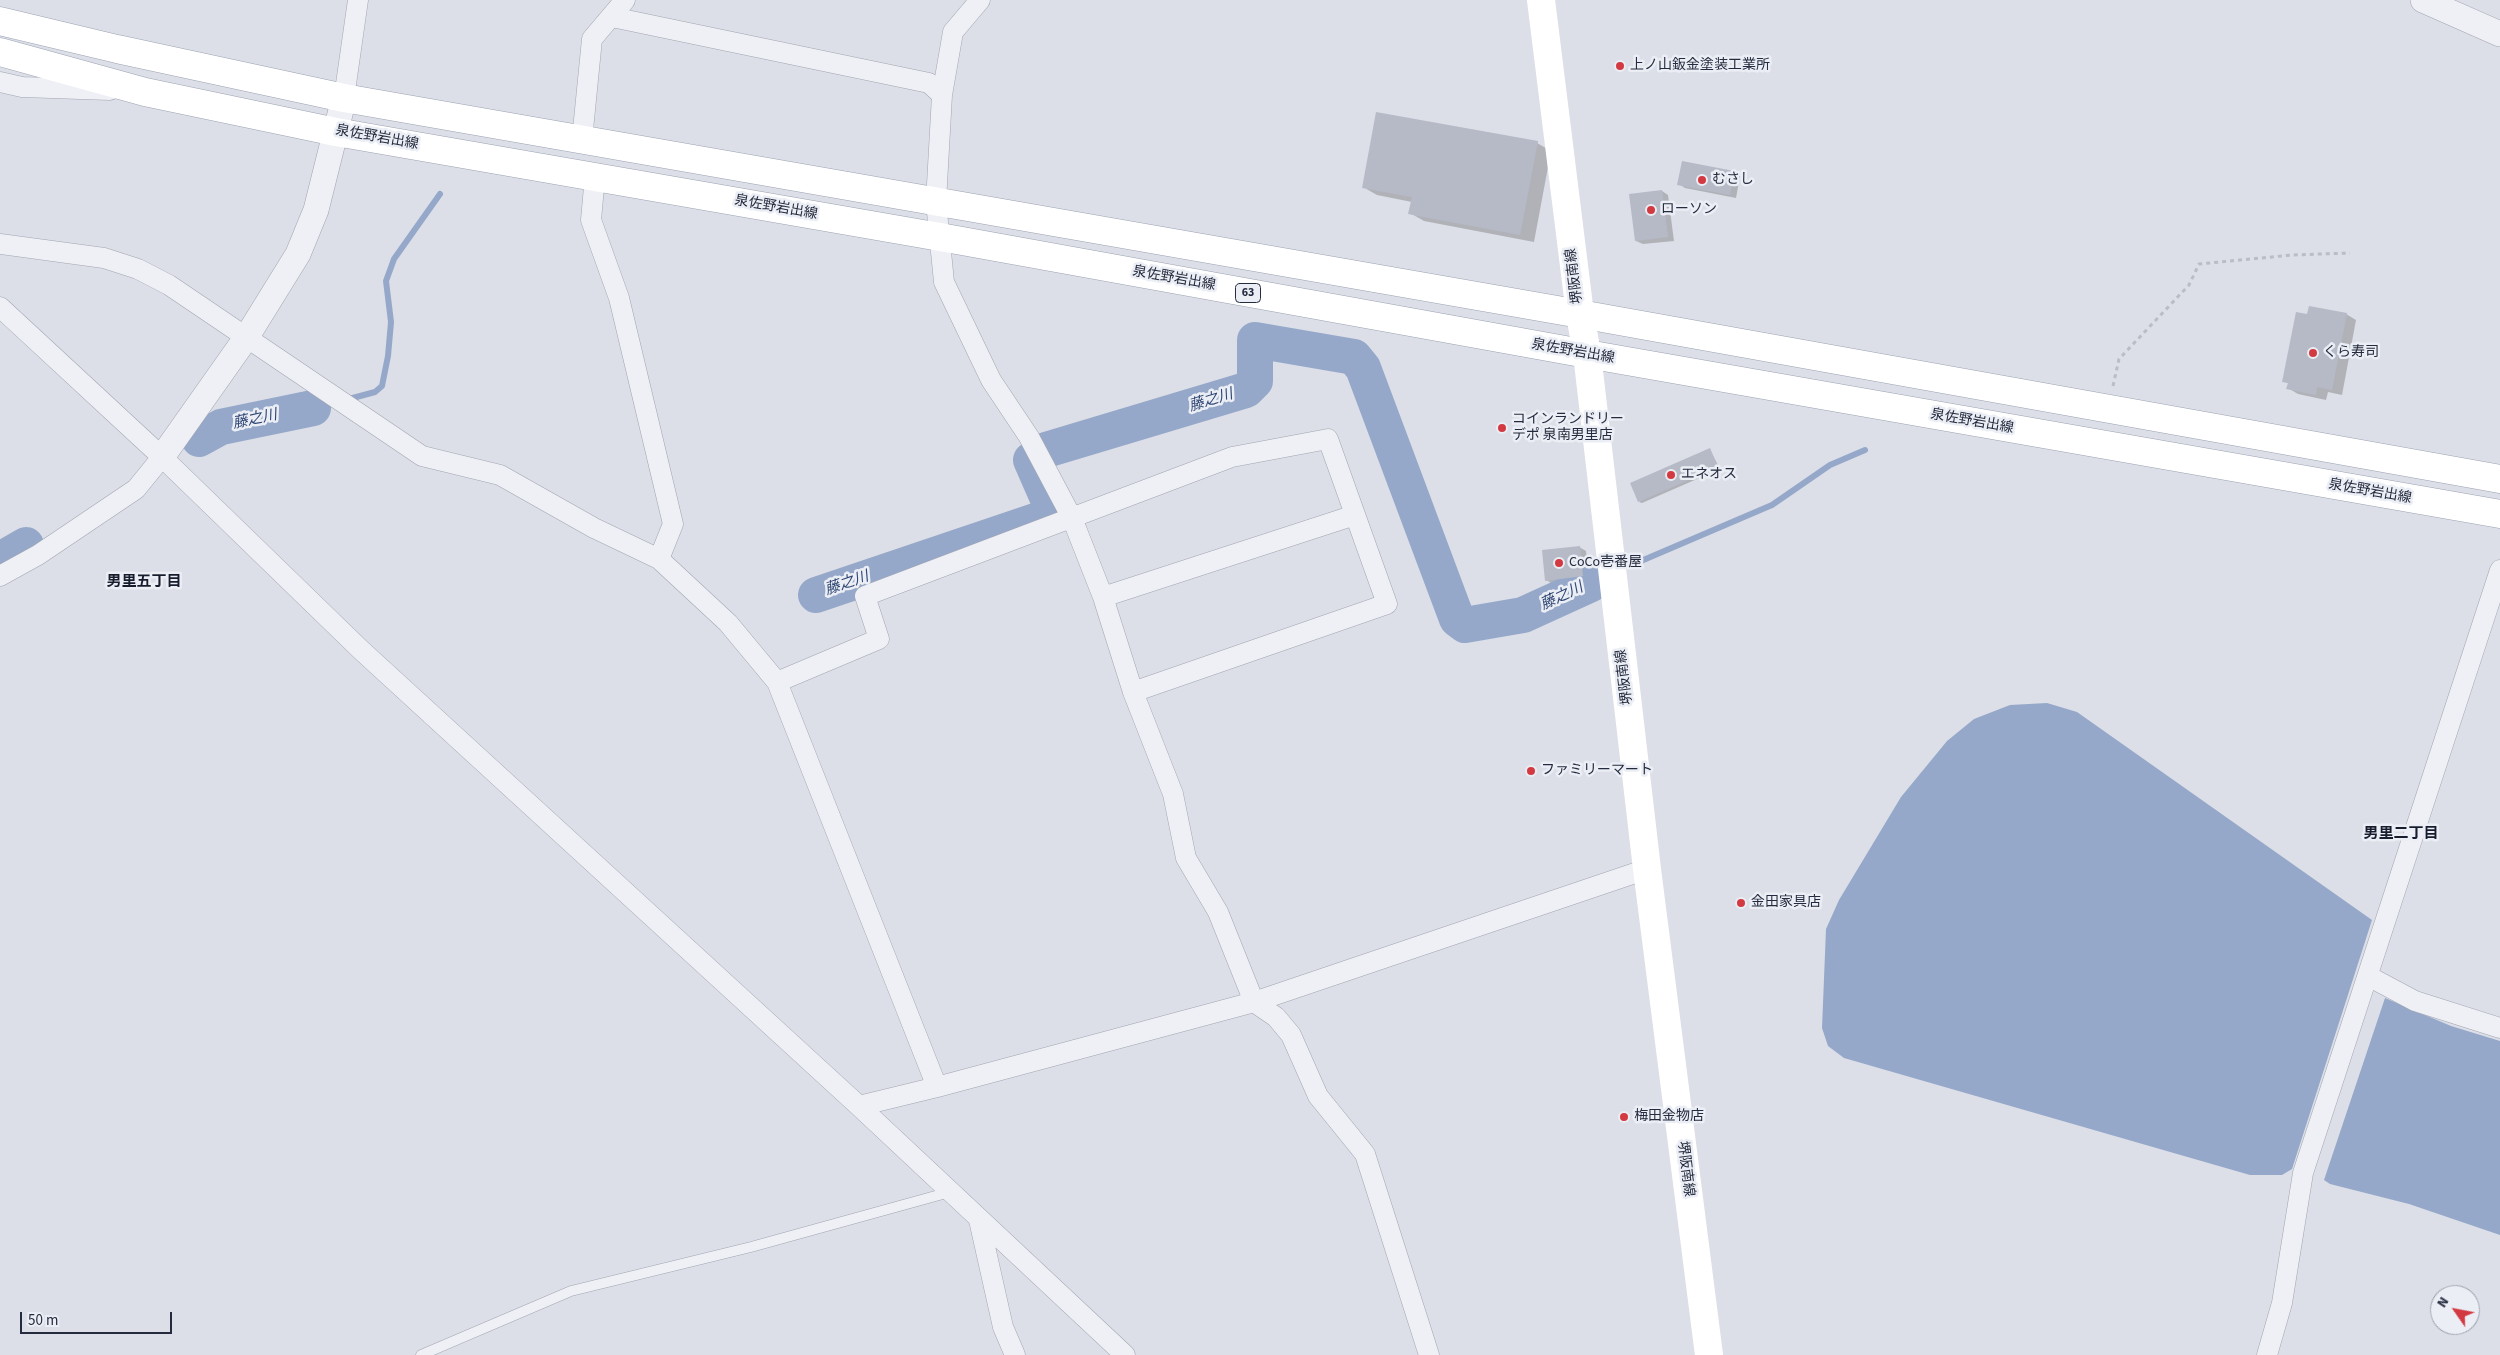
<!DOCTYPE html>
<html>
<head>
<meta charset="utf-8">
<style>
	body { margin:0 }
	#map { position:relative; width:2500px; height:1355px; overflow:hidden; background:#dcdfe7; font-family:"Source Sans 3",sans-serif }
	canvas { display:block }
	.north { position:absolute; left:2430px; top:1285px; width:50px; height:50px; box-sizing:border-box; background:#ebeef5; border:1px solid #9ca0ac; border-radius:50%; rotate:303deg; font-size:14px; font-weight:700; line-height:20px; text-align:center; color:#252b3e }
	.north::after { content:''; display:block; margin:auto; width:18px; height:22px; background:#d33940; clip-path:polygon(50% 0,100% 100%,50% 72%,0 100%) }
	.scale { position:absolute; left:20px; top:1312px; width:152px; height:22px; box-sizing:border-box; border:2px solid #252b3e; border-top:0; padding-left:6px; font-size:15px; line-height:18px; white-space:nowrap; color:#252b3e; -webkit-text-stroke:4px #ebeef5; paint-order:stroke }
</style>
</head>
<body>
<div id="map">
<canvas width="2500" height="1355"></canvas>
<div class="north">N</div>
<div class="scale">50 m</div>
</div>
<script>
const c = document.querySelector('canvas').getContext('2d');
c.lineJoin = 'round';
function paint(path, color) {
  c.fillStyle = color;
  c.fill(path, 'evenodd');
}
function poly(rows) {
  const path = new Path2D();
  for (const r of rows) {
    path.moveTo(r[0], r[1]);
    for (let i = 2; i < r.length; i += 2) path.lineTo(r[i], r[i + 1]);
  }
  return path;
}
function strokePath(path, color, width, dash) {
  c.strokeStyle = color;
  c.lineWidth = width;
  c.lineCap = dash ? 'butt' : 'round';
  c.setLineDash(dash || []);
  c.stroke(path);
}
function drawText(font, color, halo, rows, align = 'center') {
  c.font = font + ' "Source Sans 3","Noto Sans JP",sans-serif';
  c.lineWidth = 5;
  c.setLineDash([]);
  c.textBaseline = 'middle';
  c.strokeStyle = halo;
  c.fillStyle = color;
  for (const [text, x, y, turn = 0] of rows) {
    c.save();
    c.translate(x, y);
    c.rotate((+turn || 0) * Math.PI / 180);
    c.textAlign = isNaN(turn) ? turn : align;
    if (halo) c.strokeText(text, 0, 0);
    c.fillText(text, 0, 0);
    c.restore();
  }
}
const water = poly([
	[2047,703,2077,712,2372,920,2292,1169,2282,1175,2250,1175,1844,1058,1828,1046,1822,1028,1826,929,1839,900,1901,797,1947,741,1974,719,2010,705],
	[2385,998,2451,1026,2500,1041,2500,1235,2409,1204,2330,1184,2324,1180]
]);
const shadow = poly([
	[1537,143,1551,151,1534,242,1424,221,1410,213,1412,202,1377,195,1363,187],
	[1683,162,1734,172,1740,176,1736,198,1685,188,1679,184],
	[1662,191,1668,195,1674,241,1643,244,1636,241],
	[2346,314,2356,320,2342,395,2328,392,2326,400,2298,394,2288,388,2289,384,2284,381,2308,316],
	[1710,450,1720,469,1642,503,1639,502],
	[1579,547,1586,551,1589,580,1553,584,1546,580]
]);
const stream = poly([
	[349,399,375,392,382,386,388,356,391,322,386,281,394,259,440,194],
	[1634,564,1772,505,1830,465,1865,450]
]);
const river = poly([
	[199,439,221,427,313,408],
	[0,560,26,545],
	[816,595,1047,517,1052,508,1031,460,1046,450,1246,390,1255,381,1255,340,1354,357,1363,368,1457,619,1465,625,1523,615,1591,584]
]);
const building = poly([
	[1376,112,1538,141,1520,235,1408,214,1412,197,1362,188],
	[1682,161,1734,171,1730,195,1677,185],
	[1662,190,1668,237,1635,241,1629,194],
	[2309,306,2347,313,2332,390,2317,387,2316,395,2286,389,2288,383,2282,382,2296,312,2307,314],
	[1710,448,1718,467,1638,502,1630,483],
	[1580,546,1583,576,1545,581,1542,550]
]);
const path = poly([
	[2113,386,2119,359,2189,285,2199,264,2292,255,2350,253]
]);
const service = poly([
	[421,1355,571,1291,751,1247,950,1192]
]);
const minor = poly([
	[980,0,953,32,942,95,936,202,944,282,991,380,1029,437,1072,518,1103,597,1133,692,1173,794,1186,858,1218,912,1254,1002,1276,1017,1291,1035,1318,1096,1365,1154,1429,1355],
	[612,17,929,83,942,95],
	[0,82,22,87,110,90],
	[344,98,358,0],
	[582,140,592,39,625,0],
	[595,176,591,220,619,298,673,524,659,559],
	[0,244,104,258,138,269,169,285,422,456,500,475,594,528,659,559,728,623,777,682,937,1087],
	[0,307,162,457,361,650,859,1106,1125,1355],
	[0,576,38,555,136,489,162,457],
	[1103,597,1355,515],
	[777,682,879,639,865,596,1232,457,1328,439,1387,604,1133,692],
	[2368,976,2415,1001,2500,1028],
	[859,1106,937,1087,1254,1002,1647,869],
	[979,1220,1003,1327,1015,1355],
	[2267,1355,2282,1303,2303,1173,2500,570]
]);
const tertiary = poly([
	[2423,0,2500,34],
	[162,457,246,338,298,254,316,210,344,98]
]);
const secondary = poly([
	[1541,0,1580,314,1587,354,1647,869,1709,1355]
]);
const primary = poly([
	[0,21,117,49,344,98,1580,314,2500,479],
	[0,52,145,92,336,132,940,237,1587,354,2500,514]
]);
const markers = [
	[1620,66,5,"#d33940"],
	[1702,180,5,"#d33940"],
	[1651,210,5,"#d33940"],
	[2313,353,5,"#d33940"],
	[1502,428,5,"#d33940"],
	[1671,475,5,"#d33940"],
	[1559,563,5,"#d33940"],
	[1531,771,5,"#d33940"],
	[1741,903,5,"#d33940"],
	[1624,1117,5,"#d33940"]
];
const shields = [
	[1248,293,25]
];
const shieldNames = [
	["63",1248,293]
];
const poiNames = [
	["上ノ山鈑金塗装工業所",1630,66],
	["むさし",1712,180],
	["ローソン",1661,210],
	["くら寿司",2323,353],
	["コインランドリー",1512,420],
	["デポ 泉南男里店",1512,436],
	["エネオス",1681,475],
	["CoCo壱番屋",1569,563],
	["ファミリーマート",1541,771],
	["金田家具店",1751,903],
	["梅田金物店",1634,1117]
];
const streetNames = [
	["泉佐野岩出線",377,138,10],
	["泉佐野岩出線",776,208,10],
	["堺阪南線",1575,276,-97],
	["泉佐野岩出線",1174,279,10],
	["泉佐野岩出線",1573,352,10],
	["泉佐野岩出線",1972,422,10],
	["泉佐野岩出線",2370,492,10],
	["堺阪南線",1625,677,-97],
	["堺阪南線",1685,1169,83]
];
const waterNames = [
	["藤之川",1211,401,-17],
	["藤之川",255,420,-12],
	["藤之川",847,584,-19],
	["藤之川",1562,597,-25]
];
const neighbourhoodNames = [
	["男里五丁目",144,583],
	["男里二丁目",2401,835]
];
paint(water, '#95a8c9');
paint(shadow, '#0003');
strokePath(stream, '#95a8c9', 6);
strokePath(river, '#95a8c9', 36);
paint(building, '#b6bac7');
strokePath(service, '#a1a5b1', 11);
strokePath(minor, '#a1a5b1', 21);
strokePath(tertiary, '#a1a5b1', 26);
strokePath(primary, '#9ba2b3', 29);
strokePath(path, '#babdc5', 3, [4, 4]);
strokePath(service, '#eff0f5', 10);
strokePath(minor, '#eff0f5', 20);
strokePath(tertiary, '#eff0f5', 25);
strokePath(secondary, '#fff', 28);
strokePath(primary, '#fff', 28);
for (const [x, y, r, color] of markers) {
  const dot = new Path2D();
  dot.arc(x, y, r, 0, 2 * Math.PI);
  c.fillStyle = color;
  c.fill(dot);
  strokePath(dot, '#ebeef5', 2);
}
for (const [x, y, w] of shields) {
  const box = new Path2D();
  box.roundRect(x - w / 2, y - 9.5, w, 19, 4);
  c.fillStyle = '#ebeef5';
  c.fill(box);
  strokePath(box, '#252b3e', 1);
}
drawText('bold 12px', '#252b3e', null, shieldNames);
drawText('14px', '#252b3e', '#ebeef5', poiNames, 'left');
drawText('14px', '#252b3e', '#ebeef5', streetNames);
drawText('italic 15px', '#2e4573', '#ebeef5', waterNames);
drawText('bold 15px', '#181d2e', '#ebeef5', neighbourhoodNames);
</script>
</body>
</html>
